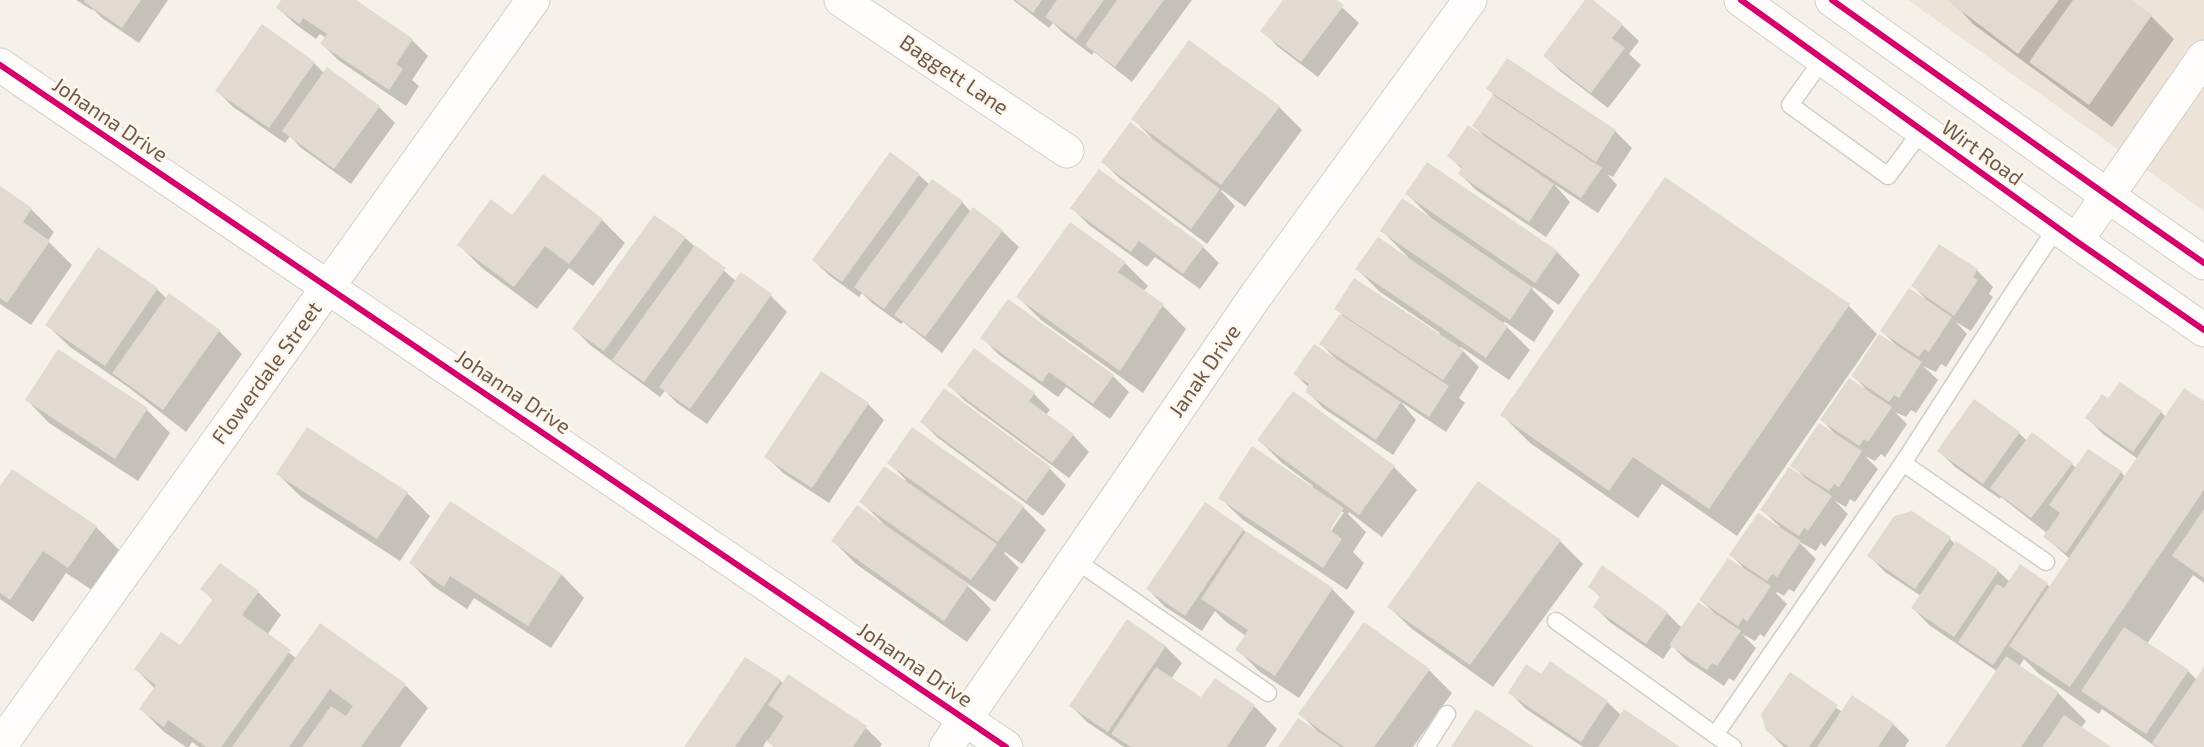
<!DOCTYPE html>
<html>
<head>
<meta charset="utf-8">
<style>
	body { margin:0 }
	canvas { display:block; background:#f5f1ea }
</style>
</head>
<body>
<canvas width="2204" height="747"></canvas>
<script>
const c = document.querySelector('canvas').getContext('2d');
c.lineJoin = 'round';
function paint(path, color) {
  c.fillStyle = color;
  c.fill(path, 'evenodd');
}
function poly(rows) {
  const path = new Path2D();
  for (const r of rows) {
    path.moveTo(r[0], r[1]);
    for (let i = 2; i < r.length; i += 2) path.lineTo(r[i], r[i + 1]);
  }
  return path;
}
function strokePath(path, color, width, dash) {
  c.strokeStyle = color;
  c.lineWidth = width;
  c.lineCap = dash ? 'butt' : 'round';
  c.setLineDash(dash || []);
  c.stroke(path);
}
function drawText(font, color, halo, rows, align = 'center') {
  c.font = font + ' "Exo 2",sans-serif';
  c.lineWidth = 5;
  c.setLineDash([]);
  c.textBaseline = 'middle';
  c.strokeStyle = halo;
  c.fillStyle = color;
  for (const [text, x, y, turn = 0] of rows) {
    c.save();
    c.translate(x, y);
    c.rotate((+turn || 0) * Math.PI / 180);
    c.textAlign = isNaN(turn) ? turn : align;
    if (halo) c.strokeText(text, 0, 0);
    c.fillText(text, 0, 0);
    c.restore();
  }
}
const residential = poly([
	[1908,0,2204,0,2204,211]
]);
const shadow = poly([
	[76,0,168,0,139,43,102,18,93,9,92,10],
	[283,0,353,0,412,40,428,56,412,80,419,86,406,106,338,60,322,44,326,38,320,34,316,39,295,24,278,8],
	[1013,0,1192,0,1132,82,1094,52,1092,55,1063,33,1053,23,1049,28],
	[1285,0,1334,0,1359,23,1318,77,1278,47,1262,30],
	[1587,0,1590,0,1622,25,1639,41,1629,54,1641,65,1608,108,1561,72,1545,56],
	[1951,0,2128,0,2151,16,2174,39,2112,127,1973,24],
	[1508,60,1615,131,1632,148,1613,177,1607,174,1617,185,1598,213,1554,184,1570,202,1546,237,1476,190,1460,174,1462,169,1449,156,1486,138,1474,126,1494,95,1488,89],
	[314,63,325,74,379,107,395,123,351,184,300,147,290,136,285,143,233,107,217,91],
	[1279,107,1302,130,1245,207,1222,190,1221,191,1235,206,1207,244,1119,178,1103,162,1152,138,1133,119],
	[890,154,919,175,930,185,933,181,962,202,971,212,1002,231,1019,247,942,353,903,322,901,324,872,303,862,293,859,297,830,276,813,260],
	[0,188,31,209,54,232,48,241,72,265,31,325,0,304],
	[1407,194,1557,252,1580,275,1559,305,1533,287,1532,289,1554,311,1534,342,1505,322,1503,323,1530,350,1509,380,1461,347,1460,348,1479,367,1459,398,1465,403,1446,432,1401,402,1416,420,1393,455,1323,408,1307,391,1309,388,1295,374,1335,358,1321,344,1342,314,1439,335,1440,333,1380,292,1357,269,1408,257,1382,231,1431,218],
	[1072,208,1203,247,1219,263,1200,289,1155,257,1147,267,1089,225],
	[512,217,602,220,625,243,593,286,569,268,537,309,482,268,459,245],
	[685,238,736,281,741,274,771,296,787,312,707,424,677,403,665,391,660,397,590,345,574,329],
	[1125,263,1148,286,1143,292,1163,306,1186,329,1143,393,1041,320,1018,297],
	[1977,270,1993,287,1989,294,1993,297,1971,331,1956,322,1967,334,1946,367,1941,364,1936,372,1923,366,1938,380,1916,413,1911,410,1906,417,1895,412,1907,424,1885,457,1881,454,1875,461,1865,456,1878,469,1855,502,1850,499,1846,507,1835,501,1848,514,1825,547,1821,543,1816,551,1798,541,1816,559,1794,592,1789,589,1784,596,1777,592,1776,593,1787,604,1764,637,1760,634,1755,641,1742,634,1756,648,1734,681,1729,678,1724,686,1687,661,1672,646,1663,659,1611,623,1595,607,1601,598,1590,587,1667,613,1682,628,1715,614,1701,600,1743,567,1731,555,1780,527,1762,510,1804,477,1792,465,1835,434,1822,420,1865,388,1853,376,1896,345,1882,331,1925,298,1913,286],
	[157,289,167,299,219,331,242,354,186,432,128,387,70,347,47,325],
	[1849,306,1877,334,1737,536,1662,484,1638,518,1530,443,1502,415],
	[982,337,1113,376,1129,392,1110,419,1066,387,1058,397,998,354],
	[58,351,147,410,170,433,138,481,49,423,27,400],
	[949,385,1034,394,1050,410,1046,415,1073,435,1089,452,1069,478,965,401],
	[945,390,1050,469,1066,485,1043,516,938,438,922,422],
	[2109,400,2161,412,2166,417,2204,403,2204,583,2193,575,2147,644,2188,671,2197,680,2204,669,2204,747,2156,747,2102,709,2099,714,2039,674,2024,659,2019,667,2058,693,2086,721,2081,728,2108,747,1947,747,1998,672,1929,625,1913,608,1921,596,1885,572,1868,555,1950,539,1956,545,1998,571,2010,582,2047,584,2050,588,2070,559,2045,537,2048,534,2001,497,2000,499,1955,467,1939,451,2019,433,2027,441,2072,464,2077,469,2121,472,2125,477,2138,459,2103,434,2087,418],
	[868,404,884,420,829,503,783,473,766,456],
	[1259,440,1394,467,1417,490,1382,537,1349,512,1348,514,1366,532,1353,552,1364,563,1347,590,1243,520,1220,498,1312,488,1313,486,1282,463],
	[1340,512,1344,512,1327,537,1324,536],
	[889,463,1023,507,1046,530,1022,564,1005,552,1004,553,1019,568,995,602,968,584,967,585,991,609,967,642,856,564,833,541,883,523,861,502,906,480],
	[278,474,407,493,430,516,400,561,301,497],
	[1478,483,1560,541,1583,564,1493,687,1412,629,1389,607],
	[0,489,96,527,119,550,92,590,66,573,33,622,0,599],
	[450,503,562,575,584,598,551,648,474,598,467,609,433,586,411,563],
	[1243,530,1332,589,1355,612,1299,698,1260,672,1237,649,1246,636,1226,622,1215,611,1202,631,1164,606,1148,589],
	[202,589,258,592,281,615,267,635,297,659,405,685,428,708,400,747,199,747,192,742,189,747,186,747,164,732,141,709,155,689,136,669,180,647,213,600],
	[1127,621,1166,647,1182,663,1171,679,1201,700,1215,680,1254,706,1277,729,1265,747,1124,747,1087,722,1071,706],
	[1429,670,1452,693,1413,747,1280,747,1316,730,1300,714],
	[1790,674,1842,712,1893,724,1909,740,1905,747,1784,747,1767,730],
	[1542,676,1607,702,1621,715,1678,747,1583,747,1526,709,1510,693],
	[780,681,866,728,882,744,880,747,774,747,767,740,763,747,686,747]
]);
const building = poly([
	[85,0,141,0,122,28,84,2],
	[281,0,356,0,413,39,396,64,403,69,389,90,320,44,327,34,303,18,300,24,276,8],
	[1015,0,1042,0,1033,13],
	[1057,0,1104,0,1076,39,1045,17],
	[1117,0,1164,0,1115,67,1085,45],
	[1283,0,1337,0,1344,5,1301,62,1260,31],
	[1585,0,1593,0,1623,24,1612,38,1625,48,1591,93,1543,56],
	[1947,0,2059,0,2018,54],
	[2073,0,2131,0,2152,15,2089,105,2029,62],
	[262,24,315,62,269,128,215,91],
	[1189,40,1280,106,1221,185,1131,119],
	[1507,58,1616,130,1596,162,1486,89],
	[327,67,380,106,334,169,282,131],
	[1493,95,1602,168,1581,198,1472,126],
	[1130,122,1220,189,1191,229,1101,162],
	[1468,125,1554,184,1529,222,1458,174,1462,167,1447,156],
	[890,152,920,174,842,282,812,260],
	[1427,162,1558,251,1535,283,1405,194],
	[1099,169,1204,246,1183,274,1139,241,1131,252,1070,208],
	[543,174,603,219,569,264,545,246,514,287,457,245,491,199,512,215],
	[1665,177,1850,304,1709,509,1633,457,1609,491,1500,415],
	[932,179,963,201,884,309,854,287],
	[0,186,32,208,23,222,50,241,7,303,0,298],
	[1402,198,1532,287,1510,320,1380,231],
	[973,207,1003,230,925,337,894,315],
	[654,215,686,237,604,351,572,329],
	[1070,222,1126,262,1118,272,1164,304,1120,371,1016,297],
	[1378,237,1508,326,1486,358,1355,269],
	[1939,244,1978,269,1973,277,1978,280,1954,316,1911,286],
	[695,245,726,268,644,382,612,360],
	[98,247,158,288,105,366,45,325],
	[741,272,772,294,690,409,659,387],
	[1354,278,1464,350,1443,380,1334,309],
	[1909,288,1952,317,1929,352,1924,349,1919,357,1880,331],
	[169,293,220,330,163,410,112,373],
	[1008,299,1114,375,1093,404,1049,372,1042,382,980,338],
	[1340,314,1449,386,1429,417,1319,344],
	[1879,334,1922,362,1899,398,1894,395,1889,402,1851,376],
	[1314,344,1401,402,1376,440,1305,392,1309,384,1293,374],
	[974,348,1035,393,1029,401,1074,434,1052,463,947,385],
	[58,349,148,408,115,459,25,400],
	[821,371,869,403,812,488,764,457],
	[1849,378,1892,407,1868,442,1864,439,1859,446,1820,420],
	[2120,382,2162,411,2133,452,2085,418,2102,394,2108,398],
	[944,388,1051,467,1026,501,920,422],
	[2184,388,2204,401,2204,490,2070,687,2009,646],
	[1293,391,1395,466,1359,515,1257,440],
	[1974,399,2020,432,1983,484,1937,451],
	[1819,423,1862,451,1839,487,1834,484,1829,491,1790,466],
	[307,427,408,492,377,539,276,474],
	[912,427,1024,506,998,542,887,463],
	[2032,432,2073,463,2031,518,1990,488],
	[1252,446,1344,508,1330,530,1342,539,1323,568,1218,498],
	[2088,449,2122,471,2066,553,2043,537,2060,513,2049,505],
	[884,466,997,544,971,580,859,502],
	[1789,467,1832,496,1808,531,1804,528,1799,536,1760,510],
	[12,469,97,526,68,568,43,551,10,600,0,593,0,486],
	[1478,481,1561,540,1470,665,1387,607],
	[450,501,562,574,528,626,450,576,444,587,409,563],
	[1205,502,1244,529,1185,616,1146,589],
	[857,505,969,584,944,621,831,541],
	[2204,509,2204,578,2172,556],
	[1912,511,1951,537,1915,589,1867,556,1894,516],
	[1758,513,1801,541,1777,577,1772,574,1767,581,1729,555],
	[1246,531,1333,588,1275,676,1235,650,1248,630,1201,599],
	[1956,541,1999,570,1954,637,1911,608],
	[1728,558,1771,586,1747,622,1743,618,1738,626,1699,600],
	[220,563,259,591,242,615,291,650,221,747,206,747,168,720,164,727,139,709,156,685,134,669,161,632,180,645,213,599,200,589],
	[2020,564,2048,583,1993,665,1958,642,1997,584,2004,588],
	[1602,565,1668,612,1646,644,1593,607,1600,596,1588,587],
	[1698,602,1741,631,1717,666,1712,663,1707,670,1669,645],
	[1127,619,1166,646,1108,732,1069,706],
	[1364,622,1430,669,1374,747,1344,747,1298,714],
	[320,623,406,684,361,747,302,747,331,706,346,716,353,706,330,689,289,747,232,747],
	[2124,627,2189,670,2146,734,2081,691],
	[2006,656,2059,692,2021,747,1945,747],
	[745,657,781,680,735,747,684,747],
	[1550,661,1608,701,1581,742,1508,693,1526,664,1541,674],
	[1156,667,1201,697,1215,678,1255,705,1227,747,1131,747,1111,734],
	[2204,667,2204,747,2158,747,2152,743],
	[1790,672,1838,705,1809,747,1789,747,1766,731,1761,714],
	[788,674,867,726,853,747,775,747,767,742,784,716,768,705],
	[1852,695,1894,723,1878,747,1817,747],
	[1476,709,1534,747,1451,747],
	[1624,709,1680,747,1598,747],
	[2064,715,2111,747,2042,747],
	[1298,718,1341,747,1278,747]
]);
const lane = poly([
	[1823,59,1790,105,1888,176,1922,130],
	[1903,463,2046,562],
	[1075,560,1268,693],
	[1556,621,1715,735,1903,463,2005,305,2057,227],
	[1715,735,1733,747],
	[1426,747,1447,714]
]);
const street = poly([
	[841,0,1067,151],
	[0,65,1006,747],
	[2076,241,2204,57],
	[0,746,533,0],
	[946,747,1257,294,1470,0]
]);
const secondary = poly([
	[1741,0,2076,241,2204,330],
	[1832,0,2108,196,2204,263]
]);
const cycleway = poly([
	[1741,0,2076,241,2204,330],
	[1832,0,2108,196,2204,263],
	[0,65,1006,747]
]);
const streetNames = [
	["Baggett Lane",954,75,34],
	["Johanna Drive",110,120,34],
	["Wirt Road",1982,153,36],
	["Janak Drive",1205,371,-55],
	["Flowerdale Street",267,373,-54],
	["Johanna Drive",513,392,34],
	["Johanna Drive",915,665,34]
];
paint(residential, '#eee3d8');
paint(shadow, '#0003');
paint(building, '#e1d9d2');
strokePath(lane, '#d4cec8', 19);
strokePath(street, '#d4cec8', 35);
strokePath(secondary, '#d5cec8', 35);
strokePath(lane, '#fefdfc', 16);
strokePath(street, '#fefdfc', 33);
strokePath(secondary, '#fefdfc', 33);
strokePath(cycleway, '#d6006c', 6);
drawText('21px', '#70594d', '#fdf6eb', streetNames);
</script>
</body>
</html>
